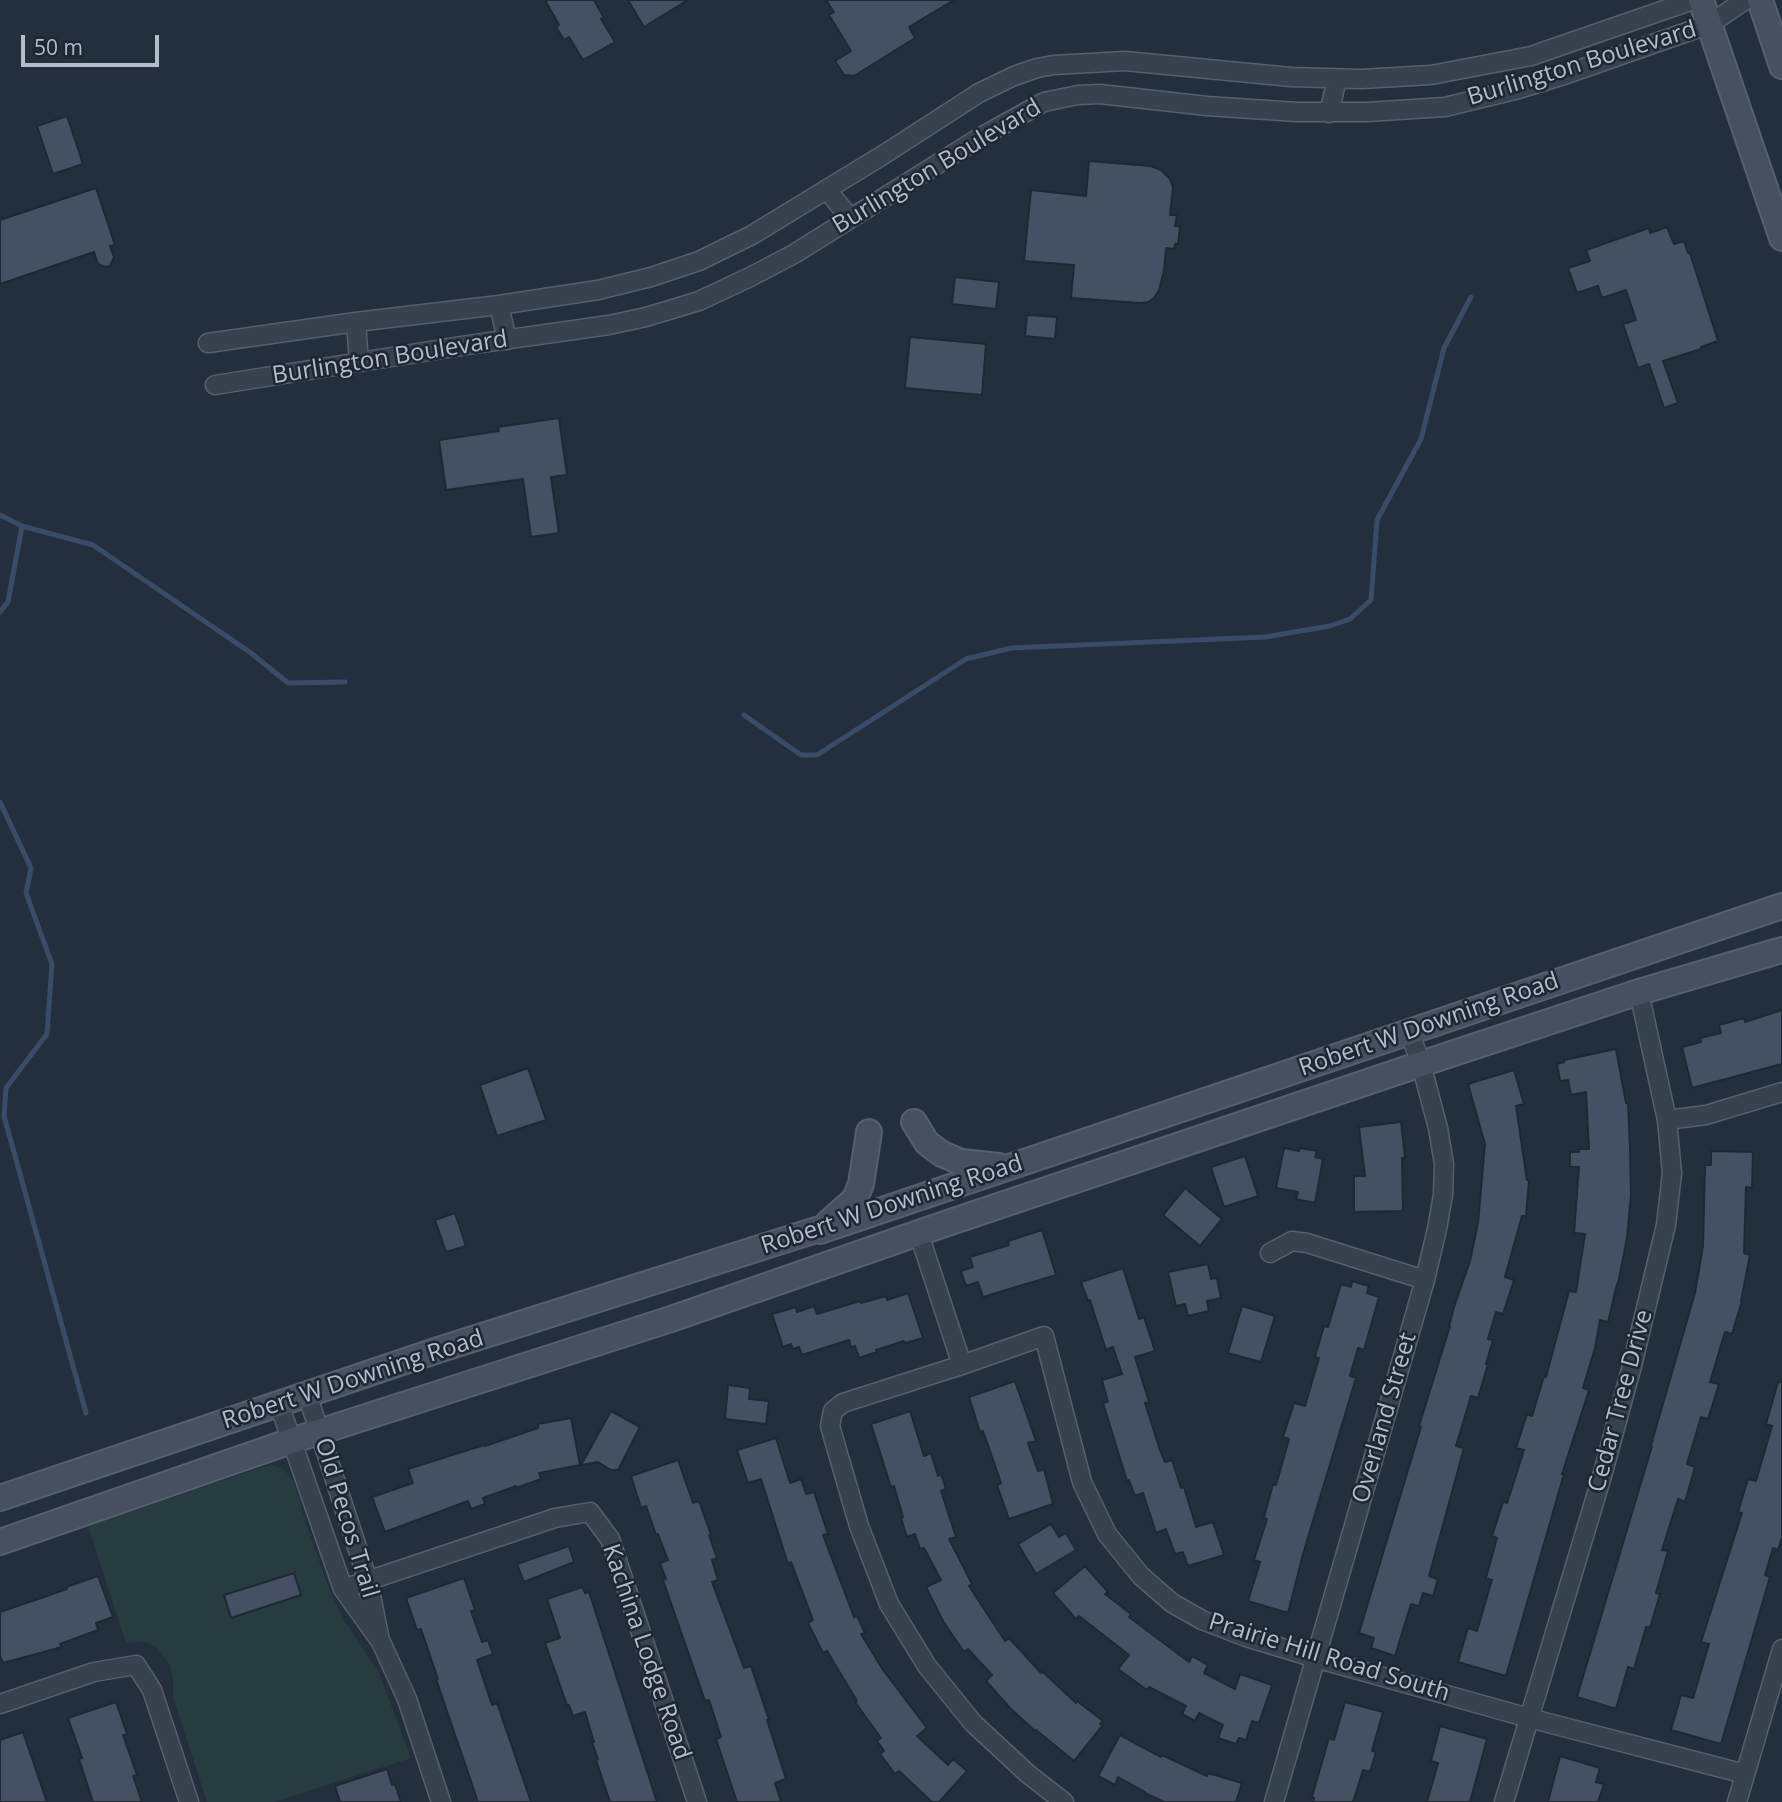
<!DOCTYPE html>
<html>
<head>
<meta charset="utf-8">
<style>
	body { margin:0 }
	#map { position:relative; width:1782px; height:1802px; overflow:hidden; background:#242f3e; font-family:"Open Sans",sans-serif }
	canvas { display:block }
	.scale { position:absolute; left:21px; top:35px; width:138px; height:32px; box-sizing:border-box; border:4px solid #b4bcc9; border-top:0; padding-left:9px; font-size:21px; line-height:24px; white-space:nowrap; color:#b4bcc9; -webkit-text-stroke:5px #1d2633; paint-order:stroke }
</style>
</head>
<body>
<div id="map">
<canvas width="1782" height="1802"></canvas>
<div class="scale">50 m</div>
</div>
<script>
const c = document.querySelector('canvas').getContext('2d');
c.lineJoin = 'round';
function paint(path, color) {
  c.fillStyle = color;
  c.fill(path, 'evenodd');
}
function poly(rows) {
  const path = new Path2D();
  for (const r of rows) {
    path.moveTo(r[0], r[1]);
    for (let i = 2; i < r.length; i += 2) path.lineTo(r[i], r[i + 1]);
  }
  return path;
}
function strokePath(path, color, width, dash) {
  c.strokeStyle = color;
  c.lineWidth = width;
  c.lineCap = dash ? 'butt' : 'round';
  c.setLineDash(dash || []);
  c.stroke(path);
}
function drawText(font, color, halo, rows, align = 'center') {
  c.font = font + ' "Open Sans",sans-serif';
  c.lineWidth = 5;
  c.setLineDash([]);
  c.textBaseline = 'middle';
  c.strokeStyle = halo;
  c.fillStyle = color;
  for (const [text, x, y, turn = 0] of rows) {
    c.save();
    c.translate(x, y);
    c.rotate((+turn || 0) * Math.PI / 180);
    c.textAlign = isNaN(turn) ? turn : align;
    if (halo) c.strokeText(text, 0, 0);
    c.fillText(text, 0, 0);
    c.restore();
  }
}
const green = poly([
	[269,1465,283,1468,294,1482,309,1533,330,1591,344,1620,379,1673,411,1758,275,1802,207,1802,173,1697,173,1678,170,1665,157,1648,150,1644,144,1642,126,1643,88,1526]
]);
const stream = poly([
	[0,515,22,526,93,545,251,653,288,683,345,682],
	[0,612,8,602,22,526],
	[744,715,801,755,817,755,966,659,1011,648,1265,637,1330,626,1350,619,1371,600,1377,520,1421,439,1444,348,1471,297],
	[0,802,31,868,26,893,52,964,47,1034,6,1088,4,1116,86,1413]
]);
const building = poly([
	[545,0,594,0,604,18,601,19,615,42,583,60,569,37,564,40,556,27,559,25,545,0],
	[628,0,688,0,644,27,628,0],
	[826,0,954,0,909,27,915,38,854,76,844,75,835,61,851,51,829,15,834,12,826,0],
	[67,116,83,164,53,174,37,126,67,116],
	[1089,161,1151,166,1161,170,1170,179,1173,187,1170,215,1177,215,1175,226,1180,226,1178,244,1175,244,1174,249,1166,248,1164,271,1159,290,1154,298,1148,302,1140,303,1071,298,1074,265,1024,261,1031,190,1086,196,1089,161],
	[96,188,115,245,110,246,114,257,110,266,105,267,98,264,94,252,0,284,0,220,96,188],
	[1667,227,1674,244,1684,241,1688,253,1690,253,1718,341,1701,347,1701,349,1663,361,1678,403,1664,408,1649,364,1638,368,1623,324,1636,320,1626,290,1602,298,1598,286,1577,293,1568,268,1590,261,1586,250,1649,228,1650,233,1667,227],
	[955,277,999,282,996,309,952,304,955,277],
	[1027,315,1057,317,1055,339,1025,336,1027,315],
	[910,337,986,344,982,395,905,388,910,337],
	[559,418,567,475,551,477,559,533,531,537,523,479,446,490,439,440,499,431,498,427,559,418],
	[1782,1010,1782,1064,1692,1088,1682,1047,1701,1042,1700,1038,1721,1033,1719,1025,1744,1018,1745,1022,1782,1010],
	[1616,1049,1626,1103,1628,1103,1630,1149,1631,1195,1627,1238,1618,1284,1617,1284,1608,1322,1600,1320,1595,1348,1583,1388,1589,1390,1562,1474,1564,1474,1506,1676,1458,1662,1468,1628,1477,1631,1492,1580,1486,1578,1497,1538,1492,1536,1503,1502,1507,1503,1524,1450,1516,1448,1527,1414,1532,1416,1544,1376,1546,1377,1569,1291,1576,1292,1585,1234,1574,1233,1579,1167,1570,1167,1570,1152,1579,1152,1579,1149,1589,1149,1586,1092,1571,1095,1568,1080,1560,1081,1557,1064,1564,1062,1564,1060,1616,1049],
	[528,1068,546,1120,497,1136,480,1085,528,1068],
	[1514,1070,1524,1104,1516,1106,1527,1180,1529,1180,1526,1216,1522,1216,1505,1277,1514,1280,1503,1314,1496,1312,1488,1339,1493,1340,1486,1364,1488,1364,1478,1398,1471,1396,1456,1446,1464,1448,1429,1576,1438,1579,1433,1596,1423,1593,1419,1606,1411,1604,1395,1656,1371,1648,1374,1638,1359,1633,1421,1427,1419,1426,1450,1326,1449,1326,1454,1307,1470,1261,1478,1223,1485,1144,1468,1084,1514,1070],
	[1401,1122,1405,1158,1402,1158,1403,1211,1354,1212,1354,1176,1365,1176,1359,1127,1401,1122],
	[1284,1148,1299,1151,1300,1148,1317,1151,1315,1157,1323,1159,1315,1203,1296,1199,1298,1192,1276,1188,1284,1148],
	[1711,1151,1753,1152,1752,1188,1746,1187,1744,1253,1750,1255,1741,1301,1742,1301,1732,1334,1725,1332,1710,1382,1719,1384,1708,1419,1701,1417,1687,1464,1695,1467,1685,1502,1678,1499,1662,1550,1668,1551,1656,1593,1660,1594,1650,1628,1646,1627,1634,1669,1628,1667,1616,1709,1577,1697,1652,1446,1651,1445,1695,1293,1703,1246,1705,1165,1711,1165,1711,1151],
	[1245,1156,1258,1196,1224,1207,1211,1167,1245,1156],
	[1185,1188,1222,1219,1200,1246,1163,1215,1185,1188],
	[455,1213,466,1246,446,1252,435,1220,455,1213],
	[1042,1230,1056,1275,983,1297,978,1282,966,1286,961,1271,973,1267,970,1257,1009,1245,1008,1241,1042,1230],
	[1208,1264,1211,1279,1217,1278,1221,1298,1207,1301,1209,1311,1188,1316,1185,1304,1176,1306,1168,1272,1208,1264],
	[1123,1268,1139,1319,1144,1317,1155,1351,1135,1357,1149,1402,1145,1403,1160,1450,1165,1462,1172,1460,1181,1488,1184,1487,1196,1527,1213,1522,1224,1555,1188,1566,1183,1552,1175,1554,1166,1529,1156,1533,1143,1493,1135,1496,1129,1480,1127,1481,1103,1403,1108,1402,1102,1380,1122,1374,1113,1347,1106,1350,1090,1300,1088,1301,1081,1282,1123,1268],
	[1352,1281,1369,1286,1367,1293,1379,1297,1364,1350,1358,1348,1350,1376,1356,1378,1303,1554,1288,1613,1248,1601,1260,1562,1254,1560,1267,1519,1264,1518,1273,1484,1276,1485,1289,1439,1283,1437,1294,1403,1305,1406,1319,1358,1315,1357,1324,1326,1328,1327,1341,1284,1351,1287,1352,1281],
	[908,1293,923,1338,905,1343,904,1341,876,1350,877,1352,859,1358,855,1346,851,1347,849,1340,802,1355,799,1347,793,1349,791,1344,783,1347,772,1314,796,1307,797,1312,814,1306,817,1314,860,1301,861,1303,886,1296,887,1300,908,1293],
	[1242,1306,1275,1316,1261,1362,1228,1353,1242,1306],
	[1015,1381,1036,1441,1028,1443,1038,1471,1044,1469,1053,1504,1009,1519,997,1485,1001,1483,983,1431,980,1432,969,1397,1015,1381],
	[1778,1382,1782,1382,1782,1538,1778,1550,1773,1548,1765,1575,1770,1577,1721,1744,1671,1730,1681,1695,1693,1698,1709,1644,1701,1642,1742,1513,1738,1512,1748,1479,1756,1481,1772,1426,1766,1424,1778,1382],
	[728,1385,750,1388,749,1399,769,1401,766,1424,725,1419,728,1385],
	[611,1411,640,1427,618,1470,611,1470,598,1462,581,1465,611,1411],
	[910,1411,924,1456,931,1453,938,1476,941,1474,946,1489,941,1491,956,1537,949,1539,972,1584,969,1586,1005,1641,1009,1638,1041,1673,1043,1672,1076,1703,1077,1701,1103,1721,1100,1724,1103,1725,1074,1761,1036,1730,1035,1731,1010,1708,986,1681,992,1675,968,1649,964,1652,943,1621,926,1587,941,1580,924,1548,920,1549,915,1534,907,1537,901,1518,903,1517,894,1486,891,1487,871,1424,910,1411],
	[571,1418,580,1465,539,1473,541,1479,516,1488,516,1486,483,1498,485,1504,471,1509,468,1501,385,1532,372,1497,413,1483,408,1469,484,1445,485,1446,538,1428,538,1424,571,1418],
	[776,1438,790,1483,801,1479,806,1494,814,1492,828,1534,823,1535,854,1617,857,1616,865,1633,861,1634,883,1670,927,1728,917,1736,948,1765,953,1759,967,1771,939,1802,932,1802,899,1771,895,1774,880,1754,884,1751,877,1741,881,1738,855,1702,857,1701,827,1651,823,1653,808,1623,813,1620,791,1562,788,1564,761,1479,748,1483,737,1450,776,1438],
	[678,1460,693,1503,699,1501,711,1535,709,1535,717,1558,712,1560,718,1580,712,1582,744,1668,751,1666,769,1720,767,1720,786,1779,775,1783,781,1802,737,1802,716,1739,721,1737,709,1700,705,1701,663,1580,666,1579,660,1563,668,1560,658,1534,656,1535,646,1506,641,1508,631,1476,678,1460],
	[1051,1524,1059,1537,1066,1533,1076,1550,1036,1574,1018,1544,1051,1524],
	[569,1546,574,1562,524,1582,517,1564,569,1546],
	[1085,1566,1108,1592,1105,1594,1131,1614,1129,1617,1189,1662,1192,1656,1208,1665,1204,1673,1235,1689,1240,1674,1272,1685,1259,1723,1252,1721,1246,1740,1239,1738,1236,1744,1218,1738,1223,1725,1199,1713,1195,1721,1182,1714,1186,1706,1149,1687,1147,1690,1118,1669,1129,1655,1079,1616,1076,1619,1053,1593,1085,1566],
	[294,1573,301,1595,231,1618,224,1595,294,1573],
	[98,1576,113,1617,96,1623,98,1630,60,1644,62,1647,3,1663,0,1656,0,1612,67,1589,66,1587,98,1576],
	[464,1578,475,1610,471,1611,482,1642,488,1640,493,1654,477,1660,492,1705,497,1703,531,1802,478,1802,436,1679,438,1679,421,1629,417,1630,406,1598,464,1578],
	[582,1587,585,1593,589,1592,657,1802,610,1802,596,1760,598,1759,592,1742,594,1742,585,1712,573,1716,569,1705,567,1705,545,1643,560,1638,547,1599,582,1587],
	[116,1702,127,1734,123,1735,137,1775,133,1776,142,1802,93,1802,79,1759,82,1758,68,1718,116,1702],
	[1345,1702,1383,1712,1372,1751,1376,1752,1370,1772,1363,1770,1353,1802,1313,1802,1314,1798,1312,1797,1329,1738,1334,1740,1345,1702],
	[1440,1726,1487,1739,1470,1802,1427,1802,1438,1763,1431,1761,1440,1726],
	[23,1732,38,1776,47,1802,0,1802,0,1740,23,1732],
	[1120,1735,1161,1757,1162,1755,1207,1776,1208,1773,1242,1783,1236,1802,1164,1802,1145,1793,1145,1792,1118,1777,1115,1785,1098,1776,1120,1735],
	[1560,1756,1600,1768,1596,1782,1604,1784,1598,1802,1548,1802,1560,1756],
	[387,1769,392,1785,395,1784,401,1802,340,1802,335,1786,387,1769]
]);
const street = poly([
	[1329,113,1337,79],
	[827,190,850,218],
	[499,305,507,340],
	[356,322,359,362],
	[208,343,356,322,499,305,598,290,651,277,699,261,752,235,883,155,979,93,1014,76,1037,68,1054,65,1125,61,1291,77,1361,79,1431,75,1531,56,1693,0],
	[215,385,461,346,609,325,646,317,699,301,750,277,794,254,979,138,1044,102,1078,95,1100,94,1207,106,1297,112,1367,112,1445,107,1519,89,1561,76,1710,24,1745,0],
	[1667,1120,1706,1115,1782,1092],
	[919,1234,962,1365],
	[1270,1253,1292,1241,1307,1243,1425,1280],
	[307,1394,368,1581,379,1635],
	[279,1404,343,1589,381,1642,407,1699,441,1802],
	[343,1589,555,1518,590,1512,610,1539,697,1802],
	[0,1704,94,1672,136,1665,152,1690,189,1802],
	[1064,1802,1028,1774,973,1723,927,1666,889,1604,859,1526,830,1426,833,1411,843,1403,962,1365,1044,1336,1082,1482,1107,1534,1141,1576,1172,1603,1202,1620,1246,1637,1315,1658,1529,1718,1745,1774],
	[1274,1802,1425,1280,1437,1229,1443,1195,1444,1164,1438,1128,1421,1064,1409,1031],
	[1504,1802,1602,1476,1632,1366,1666,1225,1672,1173,1667,1120,1639,992],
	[1737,1802,1782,1649]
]);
const secondary = poly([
	[1701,0,1782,238],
	[1760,0,1782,66],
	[914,1122,927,1143,942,1154,961,1162,999,1166],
	[828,1223,855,1199,861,1184,869,1132],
	[0,1498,438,1350,816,1230,820,1231,1782,906],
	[0,1542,291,1441,671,1319,933,1228,1421,1064,1639,992,1782,950]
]);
const streetNames = [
	["Burlington Boulevard",1582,64,-17],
	["Burlington Boulevard",937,167,-31],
	["Burlington Boulevard",390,358,-9],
	["Robert W Downing Road",1429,1025,-19],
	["Robert W Downing Road",892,1205,-18],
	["Robert W Downing Road",353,1380,-18],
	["Cedar Tree Drive",1621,1401,-75],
	["Overland Street",1385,1418,-74],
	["Old Pecos Trail",346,1518,73],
	["Kachina Lodge Road",646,1652,71],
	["Prairie Hill Road South",1329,1658,17]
];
paint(green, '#263c3f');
strokePath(stream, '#394c67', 5);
paint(building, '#455162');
strokePath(building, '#1f2835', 2);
strokePath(street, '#565f6c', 21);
strokePath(secondary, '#565f6c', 28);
strokePath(street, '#38414e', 18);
strokePath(secondary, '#465061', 24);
drawText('24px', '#b4bcc9', '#1d2633', streetNames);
</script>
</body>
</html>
